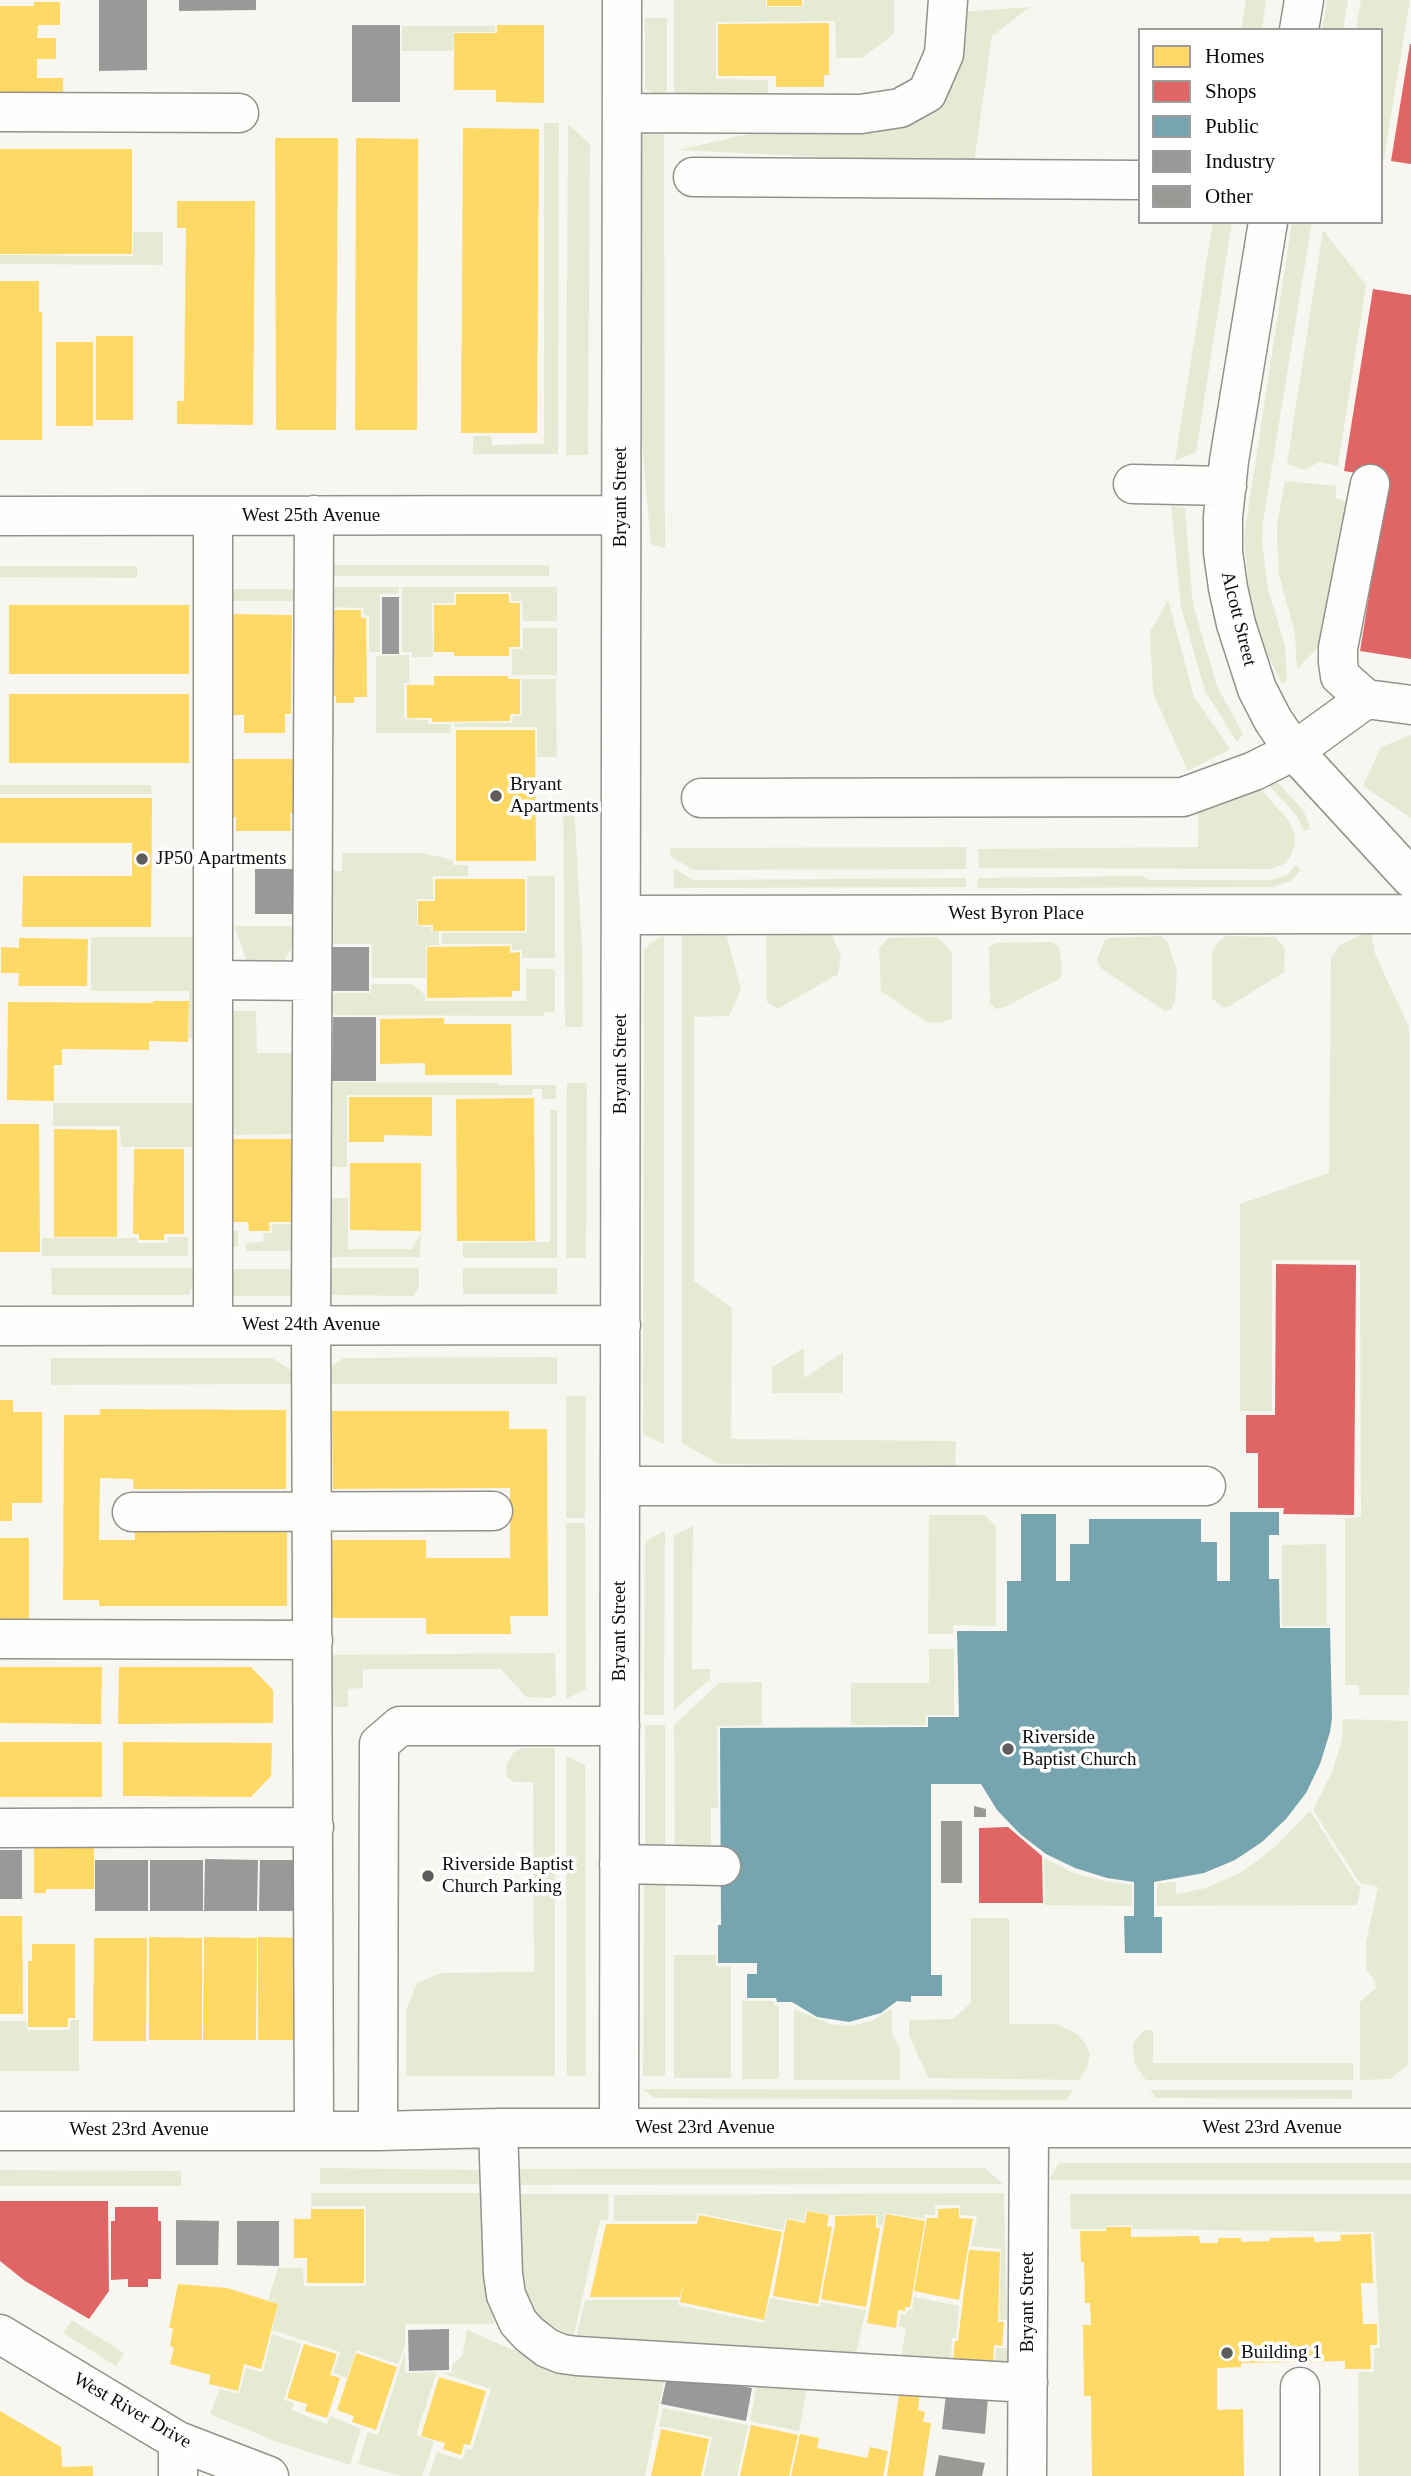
<!DOCTYPE html>
<html>
<head>
<meta charset="utf-8">
<style>
	body { margin:0 }
	#map { position:relative; width:1411px; height:2476px; overflow:hidden; background:#f8f6f0; font-family:"Times New Roman",serif }
	canvas { display:block }
	.legend { position:absolute; left:1138px; top:28px; width:245px; height:196px; box-sizing:border-box; background:#fff; border:2px solid #9d9d9d; margin:0; padding:9px 12px; list-style:none; font-size:21px; color:#0b0b0b }
	.legend li { display:flex; align-items:center; gap:14px; height:35px }
	.legend b { width:35px; border:2px solid #9d9d9d }
</style>
</head>
<body>
<div id="map">
<canvas width="1411" height="2476"></canvas>
<ul class="legend">
<li><b style="height:19px;background:#ffd966"></b>Homes</li>
<li><b style="height:19px;background:#e06666"></b>Shops</li>
<li><b style="height:19px;background:#76a5af"></b>Public</li>
<li><b style="height:19px;background:#999"></b>Industry</li>
<li><b style="height:19px;background:#9b9996"></b>Other</li>
</ul>
</div>
<script>
const c = document.querySelector('canvas').getContext('2d');
c.lineJoin = 'round';
function paint(path, color) {
  c.fillStyle = color;
  c.fill(path, 'evenodd');
}
function poly(rows) {
  const path = new Path2D();
  for (const r of rows) {
    path.moveTo(r[0], r[1]);
    for (let i = 2; i < r.length; i += 2) path.lineTo(r[i], r[i + 1]);
  }
  return path;
}
function strokePath(path, color, width, dash) {
  c.strokeStyle = color;
  c.lineWidth = width;
  c.lineCap = dash ? 'butt' : 'round';
  c.setLineDash(dash || []);
  c.stroke(path);
}
function drawText(font, color, halo, rows, align = 'center') {
  c.font = font + ' "Times New Roman",serif';
  c.lineWidth = 7;
  c.setLineDash([]);
  c.textBaseline = 'middle';
  c.strokeStyle = halo;
  c.fillStyle = color;
  for (const [text, x, y, turn = 0] of rows) {
    c.save();
    c.translate(x, y);
    c.rotate((+turn || 0) * Math.PI / 180);
    c.textAlign = isNaN(turn) ? turn : align;
    if (halo) c.strokeText(text, 0, 0);
    c.fillText(text, 0, 0);
    c.restore();
  }
}
const green = poly([
	[674,0,766,0,766,7,803,7,804,0,894,0,894,34,862,58,836,58,835,21,716,22,716,79,768,80,768,100,674,101],
	[1246,0,1266,0,1262,30,1241,30],
	[1327,0,1348,0,1343,30,1322,30],
	[1361,0,1410,0,1384,159,1381,159,1381,30,1356,30],
	[1030,7,992,36,974,164,679,150,783,126,906,125,960,12],
	[645,18,667,18,667,102,645,89],
	[402,26,495,26,495,32,454,32,453,51,402,51],
	[544,123,559,123,558,454,473,454,473,436,491,436,492,445,544,444],
	[568,124,590,144,588,455,566,455],
	[642,130,664,131,665,548,651,544,642,443],
	[1213,222,1232,222,1196,452,1175,461],
	[1292,222,1312,222,1263,521,1262,541,1268,589,1285,646,1287,680,1282,684,1265,650,1254,614,1249,591,1244,537],
	[1323,230,1366,285,1338,466,1319,462,1304,470,1287,464],
	[133,232,163,232,163,265,0,264,0,255,133,256],
	[1285,481,1336,486,1336,498,1353,504,1327,638,1297,669,1295,634,1279,574,1277,542,1277,525],
	[1171,505,1185,508,1193,605,1217,686,1243,734,1237,742,1205,691,1181,607],
	[322,565,549,565,549,576,322,576],
	[0,566,137,566,137,578,0,577],
	[322,587,399,587,399,594,380,594,380,652,369,652,369,616,364,615,364,608,322,607],
	[402,587,557,587,557,621,523,621,522,601,511,601,511,592,454,592,454,603,432,603,433,657,412,657,412,652,402,652],
	[219,589,304,589,305,681,293,681,293,601,226,601],
	[1168,600,1194,697,1230,749,1188,771,1153,693,1150,632],
	[523,628,557,628,557,675,512,675,512,649,523,649],
	[409,655,409,683,404,683,404,719,428,720,428,724,451,724,451,733,376,733,376,656],
	[522,679,556,679,557,757,537,757,537,727,454,727,454,723,512,723,513,716,522,715],
	[1411,735,1411,818,1363,786,1381,747],
	[1278,783,1303,810,1311,829,1304,831,1297,816,1269,785],
	[0,785,151,785,152,794,0,794],
	[1258,786,1288,820,1294,831,1295,844,1291,856,1284,864,1271,869,979,868,978,849,1198,847,1198,812],
	[563,805,574,806,582,947,583,1027,565,1027],
	[966,847,966,869,694,870,670,856,670,848],
	[342,853,423,853,453,860,453,865,468,865,468,876,433,876,433,899,417,899,417,926,431,927,431,931,439,931,439,945,426,946,426,978,372,978,372,944,323,944,323,871,342,871],
	[1296,865,1301,870,1291,881,1273,887,977,888,978,878,1141,876,1150,880,1272,880,1288,874],
	[674,868,693,880,966,878,966,887,674,888],
	[527,876,555,876,555,958,522,958,522,950,512,950,512,944,442,944,442,933,527,933],
	[235,926,298,926,303,932,283,962,247,963],
	[1371,930,1375,954,1409,1027,1409,1695,1359,1695,1359,1685,1345,1685,1345,1518,1361,1517,1360,1260,1272,1260,1272,1411,1240,1411,1240,1204,1329,1173,1331,958,1340,945],
	[831,933,841,956,838,974,778,1009,767,1002,766,934],
	[664,934,664,1444,643,1434,644,949],
	[682,934,726,934,741,989,729,1016,694,1017,694,1281,732,1308,731,1439,956,1441,955,1466,719,1464,682,1443],
	[1161,936,1167,941,1177,970,1175,1001,1171,1009,1165,1011,1102,969,1097,960,1104,941,1110,938],
	[1226,936,1275,937,1285,949,1284,972,1228,1007,1222,1007,1212,998,1212,952,1217,943],
	[91,937,203,937,203,1038,189,1038,189,991,91,991],
	[938,937,952,952,952,1019,939,1023,926,1022,881,991,879,948,888,938],
	[1052,942,1059,947,1062,967,1061,978,1005,1007,996,1009,990,1003,989,947,996,943],
	[526,969,555,969,555,1012,545,1012,544,1016,320,1015,330,993,371,993,371,984,412,984,425,995,425,1001,526,1001],
	[224,1011,256,1011,257,1053,303,1053,303,1251,246,1251,246,1243,263,1242,264,1233,272,1233,272,1224,296,1224,296,1134,226,1135,227,1231,238,1231,238,1247,224,1247],
	[326,1082,498,1083,498,1085,556,1085,556,1099,542,1099,542,1089,533,1089,532,1095,347,1095,347,1167,326,1167],
	[567,1083,587,1083,586,1258,566,1258],
	[53,1103,202,1103,202,1255,192,1255,192,1147,121,1147,120,1126,53,1126],
	[550,1110,557,1110,557,1258,463,1258,463,1243,550,1242],
	[326,1198,348,1198,348,1249,412,1249,421,1233,420,1257,326,1257],
	[168,1237,188,1237,188,1256,42,1256,42,1238,137,1238,138,1243,167,1243],
	[51,1268,199,1268,189,1295,52,1295],
	[327,1268,419,1268,419,1288,413,1296,327,1295],
	[463,1268,557,1268,557,1294,463,1294],
	[222,1269,301,1269,301,1296,233,1296],
	[804,1348,804,1378,843,1352,843,1393,772,1393,772,1367],
	[557,1357,557,1384,323,1384,323,1371,344,1358],
	[51,1358,272,1358,294,1372,294,1384,51,1385],
	[566,1396,586,1396,585,1518,566,1518],
	[929,1515,984,1515,996,1526,996,1626,953,1625,953,1634,928,1634],
	[566,1523,585,1523,586,1689,566,1699],
	[693,1526,692,1669,710,1669,710,1679,674,1710,674,1535],
	[665,1530,664,1715,644,1715,645,1542],
	[1326,1544,1327,1626,1282,1626,1282,1545],
	[929,1649,954,1649,954,1715,926,1715,926,1725,851,1725,851,1683,929,1683],
	[555,1653,556,1694,552,1698,526,1697,501,1669,363,1669,363,1688,348,1689,348,1707,324,1707,324,1655],
	[762,1682,762,1725,717,1726,718,1808,711,1808,711,1848,675,1848,674,1725,719,1683],
	[1343,1719,1408,1721,1408,2065,1390,2079,1360,2080,1360,2002,1376,1988,1375,1981,1366,1969,1366,1942,1378,1887,1360,1883,1313,1810,1333,1770,1342,1739],
	[645,1725,665,1725,665,1849,645,1849],
	[522,1748,555,1748,555,2076,406,2076,406,2010,417,1983,441,1973,534,1972,533,1782,514,1782,507,1777,506,1766,513,1753],
	[566,1756,585,1765,586,2076,567,2076],
	[1310,1811,1358,1886,1361,1886,1357,1905,1157,1906,1157,1883,1176,1882,1176,1894,1206,1888,1242,1872,1274,1848],
	[1044,1858,1074,1873,1105,1881,1132,1885,1132,1906,1045,1905],
	[644,1881,665,1881,665,2076,643,2076],
	[971,1918,1009,1918,1009,2024,1057,2024,1077,2034,1085,2043,1090,2054,1088,2065,1079,2080,928,2078,909,2035,909,2020,953,2019,971,2003],
	[674,1955,716,1955,716,1966,731,1967,731,2078,674,2078],
	[742,2001,774,2001,774,2005,779,2006,779,2079,742,2079],
	[892,2008,892,2032,900,2049,900,2080,794,2080,794,2009,830,2024,851,2026,872,2021],
	[70,2020,79,2020,79,2071,0,2071,0,2021,27,2021,27,2030,70,2030],
	[1144,2030,1153,2030,1153,2063,1353,2063,1353,2080,1146,2080,1134,2063,1133,2043],
	[643,2089,1073,2090,1067,2100,654,2098],
	[1150,2090,1352,2090,1352,2099,1156,2098],
	[1059,2163,1411,2163,1411,2180,1049,2180],
	[320,2168,480,2170,489,2184,320,2184],
	[985,2168,1003,2184,510,2185,510,2169],
	[0,2170,181,2171,181,2186,0,2186],
	[311,2193,494,2193,494,2324,405,2324,405,2346,398,2364,356,2350,347,2378,333,2373,340,2352,272,2330,278,2304,268,2300,278,2268,303,2268,304,2286,366,2286,366,2206,311,2206],
	[1004,2193,1007,2320,999,2320,1001,2249,971,2246,977,2216,960,2215,960,2205,935,2205,935,2215,924,2215,925,2219,885,2213,883,2225,878,2225,877,2214,832,2215,806,2210,804,2221,786,2218,783,2230,698,2213,696,2221,614,2221,614,2195],
	[508,2194,609,2194,608,2220,600,2220,573,2338,528,2311],
	[1070,2194,1411,2194,1411,2476,1359,2476,1358,2372,1374,2372,1374,2348,1380,2348,1374,2232,1132,2229,1132,2225,1105,2226,1105,2229,1071,2229],
	[914,2297,959,2306,956,2338,952,2338,951,2361,995,2364,996,2348,1008,2348,1008,2367,900,2367,906,2328,899,2326,901,2314,906,2315,908,2310,912,2310],
	[770,2298,820,2307,821,2302,866,2310,854,2361,576,2339,585,2300,678,2300,678,2305,764,2323],
	[72,2320,124,2353,116,2366,63,2333],
	[467,2330,525,2355,666,2371,645,2476,429,2476,437,2452,462,2460,466,2449,472,2450,491,2389,441,2373,452,2373,452,2365,462,2356],
	[272,2334,301,2344,284,2400,294,2403,292,2410,327,2424,330,2416,361,2429,350,2465,272,2440,210,2414,220,2389,239,2394,246,2368,263,2372],
	[405,2352,405,2373,437,2372,416,2435,434,2442,422,2476,402,2476,358,2464,368,2432,378,2435],
	[808,2382,799,2431,750,2421,756,2388,741,2384],
	[663,2408,748,2425,737,2476,704,2476,712,2437,659,2426]
]);
const homes = poly([
	[767,0,802,0,802,6,767,6],
	[34,2,60,2,60,25,38,25,37,38,56,38,56,59,37,59,37,78,63,78,63,96,0,96,0,6,34,6],
	[829,23,829,75,824,75,824,87,776,87,776,76,718,76,718,24],
	[497,25,544,25,544,103,496,102,496,90,454,90,454,33,497,33],
	[463,128,539,129,537,433,461,433],
	[275,138,338,138,336,430,276,430],
	[356,138,418,139,417,430,355,430],
	[0,149,132,149,132,254,0,254],
	[177,201,255,201,253,425,177,424,177,401,184,401,186,228,177,228],
	[0,281,39,281,39,312,42,312,42,440,0,440],
	[96,336,133,336,133,420,96,420],
	[56,342,93,342,93,426,56,426],
	[456,594,509,594,509,603,520,603,520,647,509,647,509,656,454,656,454,652,434,652,434,605,456,605],
	[9,605,189,605,189,674,9,674],
	[326,610,361,610,361,618,366,618,367,697,354,697,354,703,336,703,336,696,323,696],
	[228,614,292,615,291,714,285,714,285,733,244,733,244,715,233,715,233,684,228,684],
	[434,676,508,676,508,679,520,679,520,714,510,714,510,721,432,722,432,718,407,718,407,685,434,685],
	[9,694,189,694,189,763,9,763],
	[456,730,535,730,536,861,456,861],
	[222,759,302,759,302,813,290,813,291,831,236,831,236,817,222,817],
	[0,798,152,798,151,927,22,927,23,876,132,876,132,843,0,843],
	[435,879,525,879,525,931,433,931,433,925,418,925,418,901,435,901],
	[19,938,88,939,87,986,18,986,19,973,1,973,1,947,19,948],
	[510,946,510,953,520,952,520,991,512,991,512,997,427,998,427,947],
	[153,1001,189,1001,188,1042,149,1041,149,1050,62,1049,62,1065,54,1065,54,1101,7,1100,8,1002,153,1003],
	[444,1018,444,1024,511,1024,512,1075,425,1075,425,1063,380,1064,380,1019],
	[349,1097,432,1097,432,1136,384,1135,384,1142,349,1142],
	[534,1098,535,1241,457,1241,456,1099],
	[0,1124,39,1124,40,1252,0,1252],
	[54,1129,117,1130,117,1237,54,1237],
	[230,1139,293,1139,294,1222,269,1222,270,1231,249,1231,248,1222,230,1222],
	[134,1149,184,1149,184,1234,164,1234,164,1240,139,1240,139,1234,133,1234],
	[350,1163,421,1163,421,1231,350,1230],
	[0,1400,13,1400,13,1412,42,1412,42,1503,12,1503,12,1521,0,1521],
	[100,1409,286,1410,286,1489,134,1489,133,1479,100,1478,99,1540,135,1540,135,1530,287,1530,287,1606,99,1606,99,1600,63,1600,64,1415,100,1415],
	[332,1411,509,1411,509,1429,547,1429,548,1616,510,1616,511,1634,426,1634,426,1618,329,1618,329,1540,426,1540,426,1558,510,1558,510,1488,333,1489],
	[0,1538,29,1538,29,1629,0,1629],
	[0,1667,102,1667,101,1724,0,1723],
	[119,1667,251,1667,273,1690,273,1723,118,1724],
	[0,1742,102,1742,102,1797,0,1797],
	[123,1742,272,1743,271,1776,251,1797,123,1796],
	[34,1838,94,1838,94,1889,46,1889,46,1893,34,1893],
	[0,1916,22,1916,23,2014,0,2014],
	[149,1937,202,1938,202,2040,149,2040],
	[204,1937,257,1938,256,2040,203,2040],
	[258,1937,311,1938,311,2040,258,2040],
	[94,1938,147,1938,146,2041,93,2041],
	[32,1944,75,1944,75,2018,68,2018,68,2027,28,2027,28,1961,32,1961],
	[959,2208,959,2218,973,2219,959,2300,914,2291,927,2218,938,2218,938,2209],
	[311,2209,364,2209,364,2283,307,2283,307,2258,294,2258,294,2219,311,2219],
	[807,2211,829,2215,827,2226,832,2227,818,2304,773,2296,787,2219,805,2223],
	[886,2214,925,2221,910,2307,905,2307,905,2311,898,2310,896,2328,867,2323],
	[699,2215,782,2232,764,2320,680,2302,684,2280,680,2297,590,2297,606,2224,697,2224],
	[876,2215,876,2228,880,2228,866,2307,821,2299,835,2225,835,2216],
	[1106,2227,1131,2227,1131,2237,1199,2236,1200,2243,1218,2243,1218,2238,1241,2238,1241,2242,1270,2241,1270,2238,1314,2237,1314,2242,1341,2241,1340,2235,1371,2234,1373,2283,1361,2283,1363,2324,1377,2324,1377,2345,1370,2345,1371,2369,1345,2369,1345,2361,1241,2363,1241,2367,1217,2368,1217,2410,1243,2409,1244,2476,1092,2476,1091,2396,1084,2396,1083,2325,1091,2325,1090,2303,1085,2303,1084,2262,1081,2262,1080,2231,1106,2231],
	[969,2250,1000,2252,998,2322,1004,2322,1002,2346,994,2345,993,2363,953,2359,955,2341,958,2341],
	[178,2284,227,2288,278,2304,261,2369,244,2364,238,2391,209,2384,211,2370,210,2375,170,2364,174,2348,170,2346,173,2328,169,2328],
	[304,2344,337,2354,330,2375,340,2378,327,2418,305,2411,307,2404,287,2398],
	[356,2353,397,2367,376,2430,352,2422,354,2416,337,2410],
	[439,2377,486,2391,470,2445,464,2444,461,2455,443,2449,445,2443,421,2436],
	[900,2388,920,2391,918,2410,925,2412,923,2422,931,2423,923,2476,887,2476],
	[0,2411,61,2447,62,2467,93,2466,93,2476,0,2476],
	[751,2425,798,2435,789,2476,740,2476],
	[661,2429,709,2439,701,2476,651,2476],
	[800,2434,819,2438,817,2448,867,2458,870,2447,888,2451,883,2476,791,2476]
]);
const shops = poly([
	[1410,44,1411,44,1411,164,1391,161],
	[1373,289,1411,295,1411,659,1360,651,1388,478,1344,471],
	[1276,1264,1356,1265,1354,1515,1283,1514,1284,1508,1258,1508,1258,1453,1246,1453,1246,1415,1275,1415],
	[1008,1827,1042,1856,1043,1903,979,1903,979,1828],
	[0,2201,108,2201,109,2291,89,2319,25,2281,0,2261],
	[115,2207,158,2207,158,2221,161,2221,161,2279,148,2279,148,2287,128,2287,128,2279,111,2280,111,2221,115,2221]
]);
const public = poly([
	[1230,1512,1279,1512,1279,1535,1269,1535,1269,1579,1279,1579,1280,1628,1330,1628,1332,1718,1330,1732,1320,1764,1306,1793,1286,1819,1262,1842,1235,1860,1204,1873,1154,1882,1154,1917,1162,1917,1162,1953,1125,1953,1124,1916,1134,1916,1134,1882,1107,1878,1075,1868,1046,1854,1020,1834,997,1810,981,1784,931,1784,931,1975,942,1975,942,1996,911,1996,911,2002,897,2001,881,2013,849,2022,817,2017,792,2002,777,2002,776,1998,747,1998,747,1974,757,1974,757,1963,718,1963,718,1925,721,1925,720,1728,928,1727,928,1717,959,1717,957,1631,1007,1631,1007,1581,1021,1581,1021,1514,1056,1514,1056,1581,1070,1581,1070,1544,1089,1544,1089,1519,1201,1519,1201,1542,1217,1542,1217,1581,1230,1581]
]);
const industry = poly([
	[99,0,147,0,147,70,99,71],
	[179,0,256,0,256,10,179,11],
	[352,25,400,25,400,102,352,102],
	[382,597,399,597,399,654,382,654],
	[255,869,296,869,295,914,255,914],
	[331,947,369,947,369,991,331,991],
	[333,1017,376,1017,376,1081,332,1081],
	[0,1850,22,1850,22,1899,0,1899],
	[205,1859,258,1860,257,1911,204,1911],
	[95,1860,148,1860,148,1911,95,1911],
	[150,1860,203,1860,203,1911,150,1911],
	[260,1860,312,1860,312,1911,259,1911],
	[176,2220,219,2221,218,2265,176,2265],
	[237,2221,279,2221,279,2266,237,2265],
	[449,2329,449,2370,409,2371,408,2330],
	[668,2372,752,2388,746,2421,661,2404],
	[946,2394,988,2398,985,2434,942,2429]
]);
const building = poly([
	[974,1806,986,1809,986,1817,974,1817],
	[941,1821,962,1821,962,1883,941,1883],
	[939,2455,985,2463,982,2476,935,2476]
]);
const minor = poly([
	[1299,30,1304,0],
	[0,112,239,113],
	[622,113,861,114,900,108,927,93,944,54,948,0],
	[693,177,1140,180],
	[1268,222,1229,461,1223,517,1223,552,1228,588,1236,624,1257,689,1273,720,1294,751,1411,878],
	[1133,484,1227,486],
	[1370,484,1338,648,1338,662,1340,676,1366,699,1411,705],
	[0,516,621,515],
	[213,516,213,1325],
	[701,798,1183,797,1254,771,1294,751,1366,699],
	[621,915,1411,914],
	[213,980,312,981],
	[0,1326,621,1325],
	[621,1486,1206,1486],
	[132,1512,493,1511],
	[0,1639,313,1640],
	[0,1828,314,1827],
	[619,1864,721,1866],
	[498,2128,503,2274,506,2295,518,2322,529,2334,547,2348,562,2354,577,2356,1028,2383],
	[619,2128,622,0],
	[314,2130,311,1325,314,515],
	[0,2131,378,2131,498,2128,1411,2128],
	[378,2131,379,1744,400,1726,620,1726],
	[0,2334,178,2441,269,2476],
	[178,2441,178,2476],
	[1027,2476,1029,2128],
	[1300,2476,1300,2387]
]);
const markers = [
	[496,796,7,"#5e5d5b"],
	[142,859,7,"#5e5d5b"],
	[1008,1749,7,"#5e5d5b"],
	[428,1876,7,"#5e5d5b"],
	[1227,2353,7,"#5e5d5b"]
];
const streetNames = [
	["Bryant Street",621,497,-90],
	["West 25th Avenue",311,516],
	["Alcott Street",1238,619,76],
	["West Byron Place",1016,914],
	["Bryant Street",621,1064,-90],
	["West 24th Avenue",311,1325],
	["Bryant Street",620,1631,-90],
	["West 23rd Avenue",705,2128],
	["West 23rd Avenue",1272,2128],
	["West 23rd Avenue",139,2130],
	["Bryant Street",1028,2302,-90],
	["West River Drive",132,2411,30]
];
const poiNames = [
	["Bryant",510,785],
	["Apartments",510,807],
	["JP50 Apartments",156,859],
	["Riverside",1022,1738],
	["Baptist Church",1022,1760],
	["Riverside Baptist",442,1865],
	["Church Parking",442,1887],
	["Building 1",1241,2353]
];
paint(green, '#e4ebd2');
paint(homes, '#ffd966');
paint(shops, '#e06666');
paint(public, '#76a5af');
paint(industry, '#999');
paint(building, '#9b9996');
strokePath(minor, '#92918e', 41);
strokePath(minor, '#fefefd', 38);
for (const [x, y, r, color] of markers) {
  const dot = new Path2D();
  dot.arc(x, y, r, 0, 2 * Math.PI);
  c.fillStyle = color;
  c.fill(dot);
  strokePath(dot, '#fff', 2.5);
}
drawText('19px', '#0b0b0b', '#fff', streetNames);
drawText('19px', '#0b0b0b', '#fff', poiNames, 'left');
</script>
</body>
</html>
